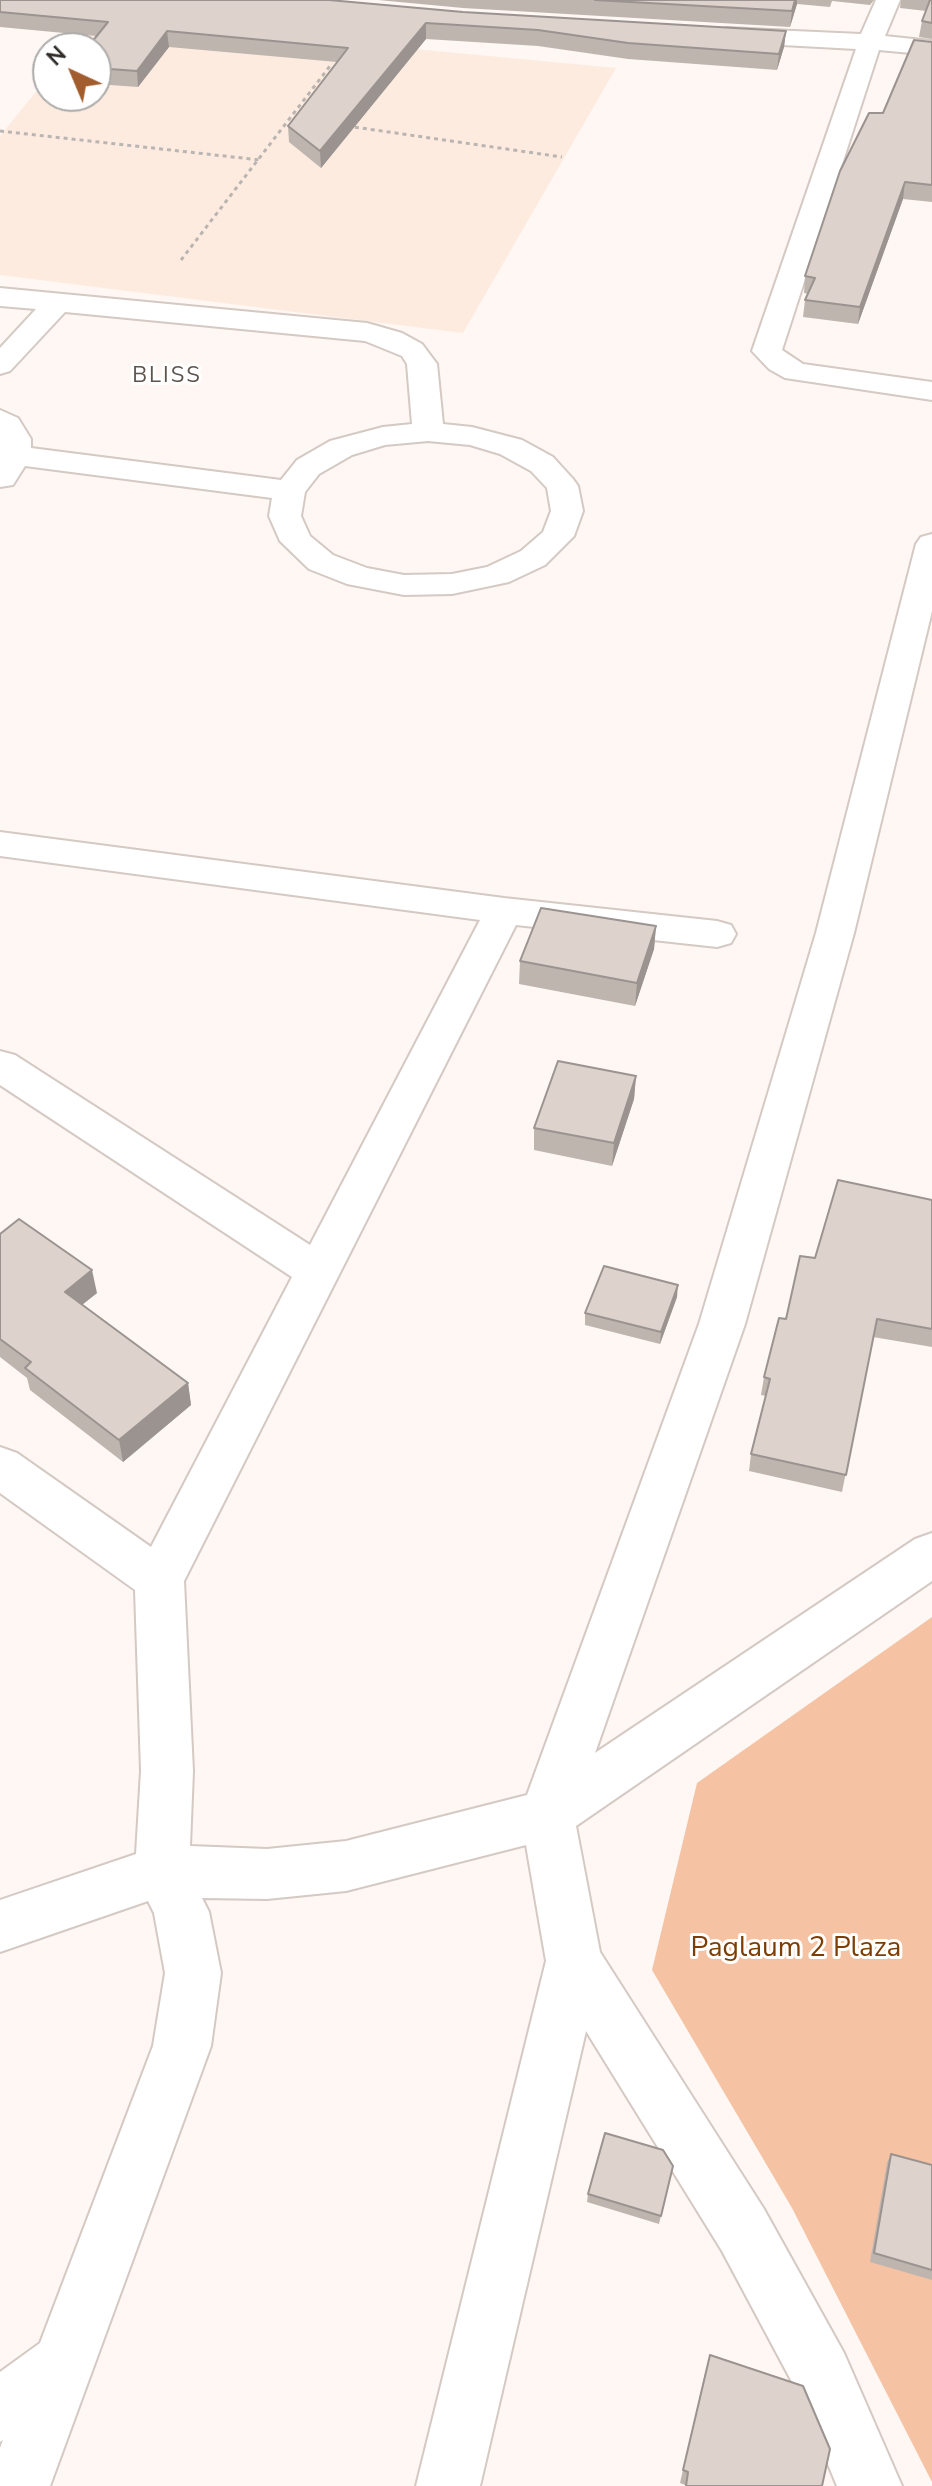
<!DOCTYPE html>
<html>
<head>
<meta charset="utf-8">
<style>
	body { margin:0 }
	#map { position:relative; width:932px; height:2486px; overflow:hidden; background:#fef7f3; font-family:"Nunito Sans",sans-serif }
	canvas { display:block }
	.north { position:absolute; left:32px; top:32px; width:80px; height:80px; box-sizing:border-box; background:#fff; border:2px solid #acabaa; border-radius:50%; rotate:316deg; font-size:22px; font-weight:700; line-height:32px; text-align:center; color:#302c2a }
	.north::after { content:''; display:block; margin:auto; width:28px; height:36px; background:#a15d2d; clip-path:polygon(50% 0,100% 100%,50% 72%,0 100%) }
</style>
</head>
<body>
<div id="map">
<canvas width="932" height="2486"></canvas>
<div class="north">N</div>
</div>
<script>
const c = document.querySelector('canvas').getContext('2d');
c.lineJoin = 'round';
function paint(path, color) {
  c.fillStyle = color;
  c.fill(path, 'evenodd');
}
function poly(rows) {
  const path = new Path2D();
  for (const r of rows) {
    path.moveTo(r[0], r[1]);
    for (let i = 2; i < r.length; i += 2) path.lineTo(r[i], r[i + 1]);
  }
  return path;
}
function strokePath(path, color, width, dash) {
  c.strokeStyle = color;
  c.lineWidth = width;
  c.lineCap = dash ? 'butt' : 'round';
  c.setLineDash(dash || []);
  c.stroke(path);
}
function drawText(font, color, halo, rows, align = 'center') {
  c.font = font + ' "Nunito Sans",sans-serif';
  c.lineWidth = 6;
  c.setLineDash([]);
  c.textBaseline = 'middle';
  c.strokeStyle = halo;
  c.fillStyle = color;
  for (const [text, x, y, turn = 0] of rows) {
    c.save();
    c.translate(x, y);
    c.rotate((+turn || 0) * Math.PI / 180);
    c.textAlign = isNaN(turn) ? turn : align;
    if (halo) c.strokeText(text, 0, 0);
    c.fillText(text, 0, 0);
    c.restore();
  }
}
const built = poly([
	[96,19,616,68,463,333,0,275,0,136,48,77,48,96,96,96,96,48,72,48]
]);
const green = poly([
	[932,1617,932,2482,792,2208,652,1970,697,1783]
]);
const path = poly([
	[347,126,562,157],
	[0,131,260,160],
	[181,260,330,66]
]);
const street = poly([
	[876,0,900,0,885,36,932,41,932,55,879,50,782,350,803,364,932,382,932,400,785,378,769,369,752,351,856,49,727,42,719,40,715,35,719,30,727,28,861,34,876,0],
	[0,288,367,323,402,333,422,344,437,364,443,424,472,427,522,440,553,457,573,479,578,486,583,511,574,536,545,565,509,582,452,594,404,595,347,584,309,569,280,541,269,516,272,498,25,466,13,485,0,487,0,410,18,418,31,439,31,448,281,480,297,460,330,441,383,427,412,424,407,364,402,356,365,341,65,312,10,371,0,374,0,348,36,309,0,306,0,288],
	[428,441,470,445,500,454,531,471,547,488,551,511,543,532,521,551,487,567,452,574,404,575,367,568,333,555,310,536,301,516,305,492,319,474,352,455,385,445,428,441],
	[932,534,932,611,854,933,745,1324,595,1753,915,1539,932,1533,932,1581,576,1826,600,1952,764,2209,844,2353,902,2486,837,2486,800,2397,722,2251,586,2031,480,2486,416,2486,546,1961,526,1845,346,1891,267,1899,202,1898,209,1912,221,1973,211,2046,50,2486,0,2486,0,2448,3,2440,0,2442,0,2372,40,2343,153,2046,165,1973,154,1913,148,1901,0,1952,0,1900,136,1854,141,1771,135,1590,0,1493,0,1447,17,1453,151,1547,292,1277,0,1085,0,1051,15,1055,310,1245,480,920,0,856,0,832,504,898,717,921,731,925,736,934,731,943,717,947,516,925,184,1581,193,1771,190,1846,267,1849,346,1841,527,1795,699,1324,816,933,916,544,921,537,932,534]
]);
const wall = poly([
	[0,0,463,12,786,31,784,47,777,70,628,59,538,46,426,39,321,168,289,142,288,126,337,62,169,47,138,87,96,84,96,36,0,27],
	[378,0,874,0,870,5,832,1,830,7,797,4,790,27,463,8],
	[901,0,932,0,932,39,919,37,922,21,926,11,900,8],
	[932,42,932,202,903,199,858,324,803,317,805,300,808,294,804,293,805,276,883,113],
	[656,926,654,949,635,1006,519,984,520,961],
	[636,1076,634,1099,612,1166,534,1150,534,1128],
	[932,1200,932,1347,873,1337,842,1492,749,1471,751,1454,766,1396,761,1395,764,1377,786,1319,815,1258],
	[0,1234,97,1293,82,1305,188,1383,191,1405,123,1462,30,1390,27,1378,0,1357],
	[677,1297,660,1344,585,1325,585,1313],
	[891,2154,932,2165,932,2280,870,2262,887,2163],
	[673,2166,659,2224,587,2202,588,2194],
	[706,2369,822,2486,685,2486,685,2485,680,2483]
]);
const shadedWall = poly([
	[795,0,797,0,797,4,790,27,792,11],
	[426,23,426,39,321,168,320,151],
	[167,31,169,47,138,87,137,71],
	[786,31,784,47,777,70,779,54],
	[905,182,903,199,858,324,860,307],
	[656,926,654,949,635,1006,637,983],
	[636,1076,634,1099,612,1166,614,1143],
	[92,1270,97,1293,69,1315,65,1292],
	[678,1285,677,1297,660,1344,661,1332],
	[188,1383,191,1405,123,1462,119,1440]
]);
const building = poly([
	[0,0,329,0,463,12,786,31,779,54,628,43,538,30,426,23,320,151,288,126,348,48,167,31,137,71,96,68,96,48,87,48,108,22,0,12,0,0],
	[595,0,795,0,792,11,595,0],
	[930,0,932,0,932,23,922,21,930,0],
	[914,40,932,42,932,185,905,182,860,307,805,300,815,278,805,276,840,171,869,113,883,113,914,40],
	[541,908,656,926,637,983,520,961,541,908],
	[558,1061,636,1076,614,1143,534,1128,558,1061],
	[838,1180,932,1200,932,1329,877,1319,846,1475,751,1454,770,1379,764,1377,779,1318,786,1319,800,1256,815,1258,838,1180],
	[19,1219,92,1270,65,1292,188,1383,119,1440,25,1368,31,1362,0,1339,0,1234,19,1219],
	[604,1266,678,1285,661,1332,585,1313,604,1266],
	[605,2133,663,2150,673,2166,661,2216,588,2194,605,2133],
	[891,2154,932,2165,932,2270,874,2253,891,2154],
	[710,2355,803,2386,830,2449,822,2486,686,2486,688,2472,683,2470,710,2355]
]);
const farNeighbourhoodnames = [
	["BLISS",167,377]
];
const nearParknames = [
	["Paglaum 2 Plaza",796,1949]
];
paint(built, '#fdebdf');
paint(green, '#f5c3a3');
strokePath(street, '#d4c9c3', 4);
strokePath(path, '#bbb5b2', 3, [4, 4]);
paint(street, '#fff');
paint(wall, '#beb5af');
paint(shadedWall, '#9b938f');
paint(building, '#ddd2cc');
strokePath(building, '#9b938f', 2);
c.letterSpacing = '2px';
drawText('22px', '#5d544e', '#fff', farNeighbourhoodnames);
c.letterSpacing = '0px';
drawText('28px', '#7d3e06', '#fff', nearParknames);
</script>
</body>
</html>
